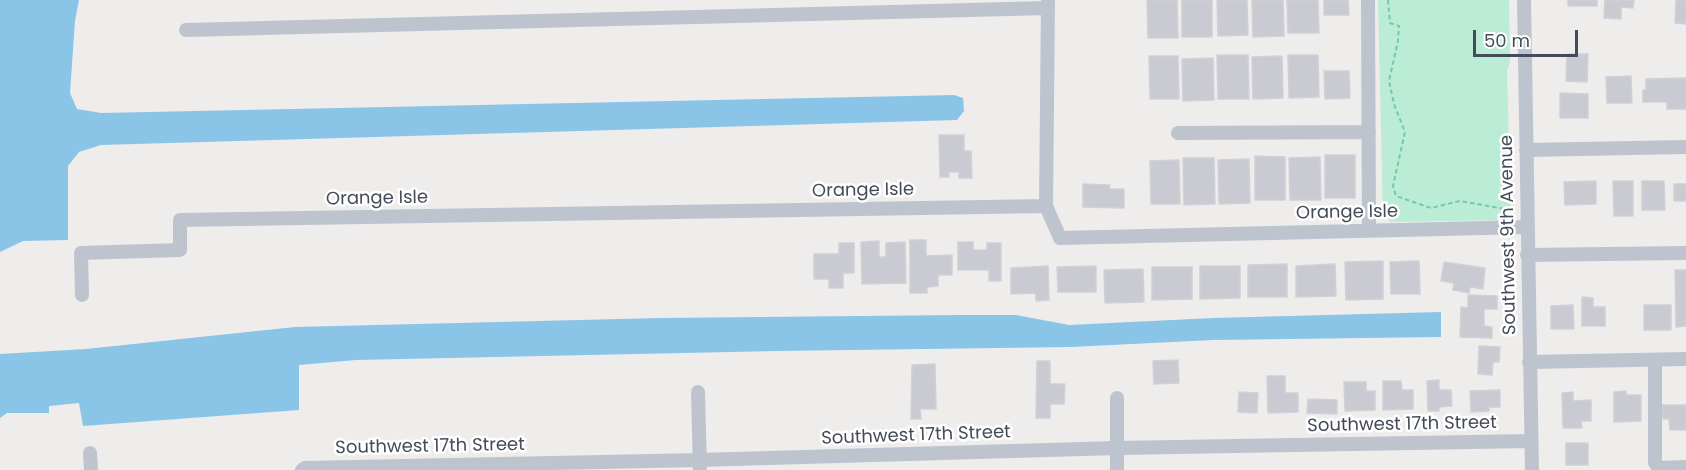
<!DOCTYPE html>
<html>
<head>
<meta charset="utf-8">
<style>
	body { margin:0 }
	#map { position:relative; width:1686px; height:470px; overflow:hidden; background:#efecec; font-family:Poppins,sans-serif }
	canvas { display:block }
	.scale { position:absolute; left:1473px; top:30px; width:105px; height:27px; box-sizing:border-box; border:3px solid #454c59; border-top:0; padding-left:8px; font-size:18px; line-height:21px; white-space:nowrap; color:#454c59; -webkit-text-stroke:4px #fff; paint-order:stroke }
</style>
</head>
<body>
<div id="map">
<canvas width="1686" height="470"></canvas>
<div class="scale">50 m</div>
</div>
<script>
const c = document.querySelector('canvas').getContext('2d');
c.lineJoin = 'round';
function paint(path, color) {
  c.fillStyle = color;
  c.fill(path, 'evenodd');
}
function poly(rows) {
  const path = new Path2D();
  for (const r of rows) {
    path.moveTo(r[0], r[1]);
    for (let i = 2; i < r.length; i += 2) path.lineTo(r[i], r[i + 1]);
  }
  return path;
}
function strokePath(path, color, width, dash) {
  c.strokeStyle = color;
  c.lineWidth = width;
  c.lineCap = dash ? 'butt' : 'round';
  c.setLineDash(dash || []);
  c.stroke(path);
}
function drawText(font, color, halo, rows, align = 'center') {
  c.font = font + ' Poppins,sans-serif';
  c.lineWidth = 5;
  c.setLineDash([]);
  c.textBaseline = 'middle';
  c.strokeStyle = halo;
  c.fillStyle = color;
  for (const [text, x, y, turn = 0] of rows) {
    c.save();
    c.translate(x, y);
    c.rotate((+turn || 0) * Math.PI / 180);
    c.textAlign = isNaN(turn) ? turn : align;
    if (halo) c.strokeText(text, 0, 0);
    c.fillText(text, 0, 0);
    c.restore();
  }
}
const green = poly([
	[1378,0,1509,0,1510,63,1507,70,1511,217,1502,220,1391,222,1383,215]
]);
const water = poly([
	[0,0,79,0,75,21,70,93,77,109,101,113,954,95,963,98,964,111,957,120,101,145,79,152,68,166,68,240,23,241,0,252],
	[1441,312,1441,337,1213,340,1071,347,777,351,356,360,299,365,299,410,83,426,79,403,49,406,49,413,7,413,0,418,0,354,86,349,295,327,660,318,961,315,1016,315,1069,325,1213,318]
]);
const building = poly([
	[1147,0,1177,0,1178,38,1148,38,1147,0],
	[1182,0,1212,0,1212,37,1182,37,1182,0],
	[1217,0,1247,0,1248,35,1218,36,1217,0],
	[1252,0,1283,0,1284,36,1253,37,1252,0],
	[1287,0,1318,0,1319,33,1288,33,1287,0],
	[1324,0,1348,0,1349,15,1324,15,1324,0],
	[1568,0,1597,0,1597,6,1568,6,1568,0],
	[1605,0,1634,0,1633,8,1621,7,1621,19,1604,18,1605,0],
	[1676,0,1686,0,1686,24,1675,23,1676,0],
	[1567,54,1588,54,1587,82,1566,81,1567,54],
	[1217,55,1248,55,1249,99,1218,99,1217,55],
	[1288,55,1318,55,1319,97,1289,98,1288,55],
	[1149,56,1178,56,1179,99,1150,99,1149,56],
	[1282,56,1283,98,1253,99,1252,57,1282,56],
	[1213,58,1214,100,1183,101,1182,59,1213,58],
	[1324,71,1349,71,1350,98,1325,99,1324,71],
	[1631,76,1632,103,1607,103,1606,77,1631,76],
	[1686,78,1686,109,1667,109,1667,102,1643,102,1643,90,1646,90,1646,79,1686,78],
	[1560,93,1588,94,1588,118,1560,118,1560,93],
	[939,135,964,135,964,151,971,151,972,178,959,178,959,172,949,172,949,177,940,177,939,135],
	[1325,155,1355,155,1355,198,1325,198,1325,155],
	[1255,156,1285,157,1285,200,1255,200,1255,156],
	[1320,157,1321,200,1290,200,1289,158,1320,157],
	[1183,158,1214,158,1215,204,1184,205,1183,158],
	[1249,159,1250,203,1219,204,1218,160,1249,159],
	[1179,160,1180,204,1151,204,1150,161,1179,160],
	[1596,181,1596,204,1565,205,1564,182,1596,181],
	[1613,181,1633,181,1633,216,1614,216,1613,181],
	[1642,181,1664,181,1665,210,1642,210,1642,181],
	[1083,184,1110,185,1109,189,1124,189,1124,208,1083,207,1083,184],
	[1674,184,1686,184,1686,201,1674,201,1674,184],
	[910,240,926,240,926,256,952,255,952,275,938,275,938,286,927,287,927,293,910,293,910,240],
	[879,241,879,257,886,257,886,243,905,242,906,283,862,284,861,242,879,241],
	[958,242,973,242,973,250,987,250,987,243,1001,243,1001,281,989,281,989,270,958,270,958,242],
	[839,243,854,243,854,273,843,273,843,288,829,288,829,279,814,279,814,254,839,254,839,243],
	[1383,261,1383,299,1346,300,1345,262,1383,261],
	[1419,261,1420,294,1391,294,1390,262,1419,261],
	[1444,262,1485,268,1483,289,1470,287,1469,293,1453,290,1454,283,1441,281,1444,262],
	[1287,264,1287,297,1248,297,1248,265,1287,264],
	[1335,264,1336,296,1296,297,1296,266,1335,264],
	[1048,266,1049,300,1036,301,1036,293,1011,294,1011,268,1048,266],
	[1096,266,1096,292,1058,292,1057,267,1096,266],
	[1200,266,1240,266,1240,298,1200,299,1200,266],
	[1152,267,1192,267,1192,299,1152,300,1152,267],
	[1143,269,1144,302,1105,303,1104,270,1143,269],
	[1675,270,1686,270,1686,326,1676,327,1675,270],
	[1468,295,1497,296,1497,309,1484,309,1484,326,1492,327,1492,338,1460,337,1461,307,1468,308,1468,295],
	[1582,297,1593,298,1593,307,1605,307,1605,326,1582,326,1582,297],
	[1573,305,1574,329,1551,329,1551,306,1573,305],
	[1644,305,1671,305,1671,330,1644,330,1644,305],
	[1479,346,1500,347,1499,362,1493,362,1492,375,1478,374,1479,346],
	[1178,360,1179,383,1154,384,1153,361,1178,360],
	[1037,361,1050,361,1050,384,1065,384,1064,404,1050,404,1050,418,1036,418,1037,361],
	[935,364,936,409,920,409,921,419,911,419,912,365,935,364],
	[1267,376,1285,376,1285,393,1298,393,1298,412,1268,413,1267,376],
	[1439,380,1439,390,1451,390,1452,406,1439,407,1439,411,1428,411,1427,381,1439,380],
	[1383,381,1401,381,1402,390,1413,390,1413,409,1383,410,1383,381],
	[1344,382,1366,382,1366,391,1375,391,1375,410,1345,411,1344,382],
	[1500,390,1500,407,1489,407,1489,411,1471,412,1470,391,1500,390],
	[1626,391,1626,395,1641,395,1641,421,1614,422,1614,392,1626,391],
	[1239,392,1258,393,1257,413,1238,412,1239,392],
	[1573,392,1573,401,1591,400,1591,421,1581,421,1582,428,1563,428,1562,393,1573,392],
	[1308,399,1337,400,1337,414,1307,413,1308,399],
	[1662,405,1686,405,1686,430,1670,430,1669,419,1663,419,1662,405],
	[1566,443,1588,443,1588,465,1566,465,1566,443]
]);
const path = poly([
	[1388,0,1390,23,1399,26,1398,41,1389,81,1394,104,1405,132,1393,186,1396,196,1431,208,1460,201,1511,210]
]);
const minor = poly([
	[1368,0,1369,230],
	[1524,0,1532,470],
	[186,30,1048,8],
	[1178,133,1369,132],
	[1526,150,1686,147],
	[1046,206,1048,0],
	[1527,255,1686,253],
	[82,295,81,253,180,250,180,220,1046,206,1060,238,1527,227],
	[1655,360,1655,463,1659,468,1686,467],
	[1529,362,1686,359],
	[698,392,700,470],
	[1117,398,1117,470],
	[90,453,91,470],
	[302,470,305,468,700,460,1117,448,1531,441]
]);
const streetNames = [
	["Orange Isle",863,191,-1],
	["Orange Isle",377,199,-1],
	["Orange Isle",1347,213,-1],
	["Southwest 9th Avenue",1509,235,-91],
	["Southwest 17th Street",1402,425,-1],
	["Southwest 17th Street",916,436,-2],
	["Southwest 17th Street",430,447,-1]
];
paint(green, '#bbecd6');
paint(water, '#8ac5e7');
paint(building, '#c9cad2');
strokePath(building, '#d0d1d8', 1.5);
strokePath(path, '#75c8ac', 2, [4.5, 3]);
strokePath(minor, '#bdc4ce', 14);
drawText('18px', '#454c59', '#fff', streetNames);
</script>
</body>
</html>
